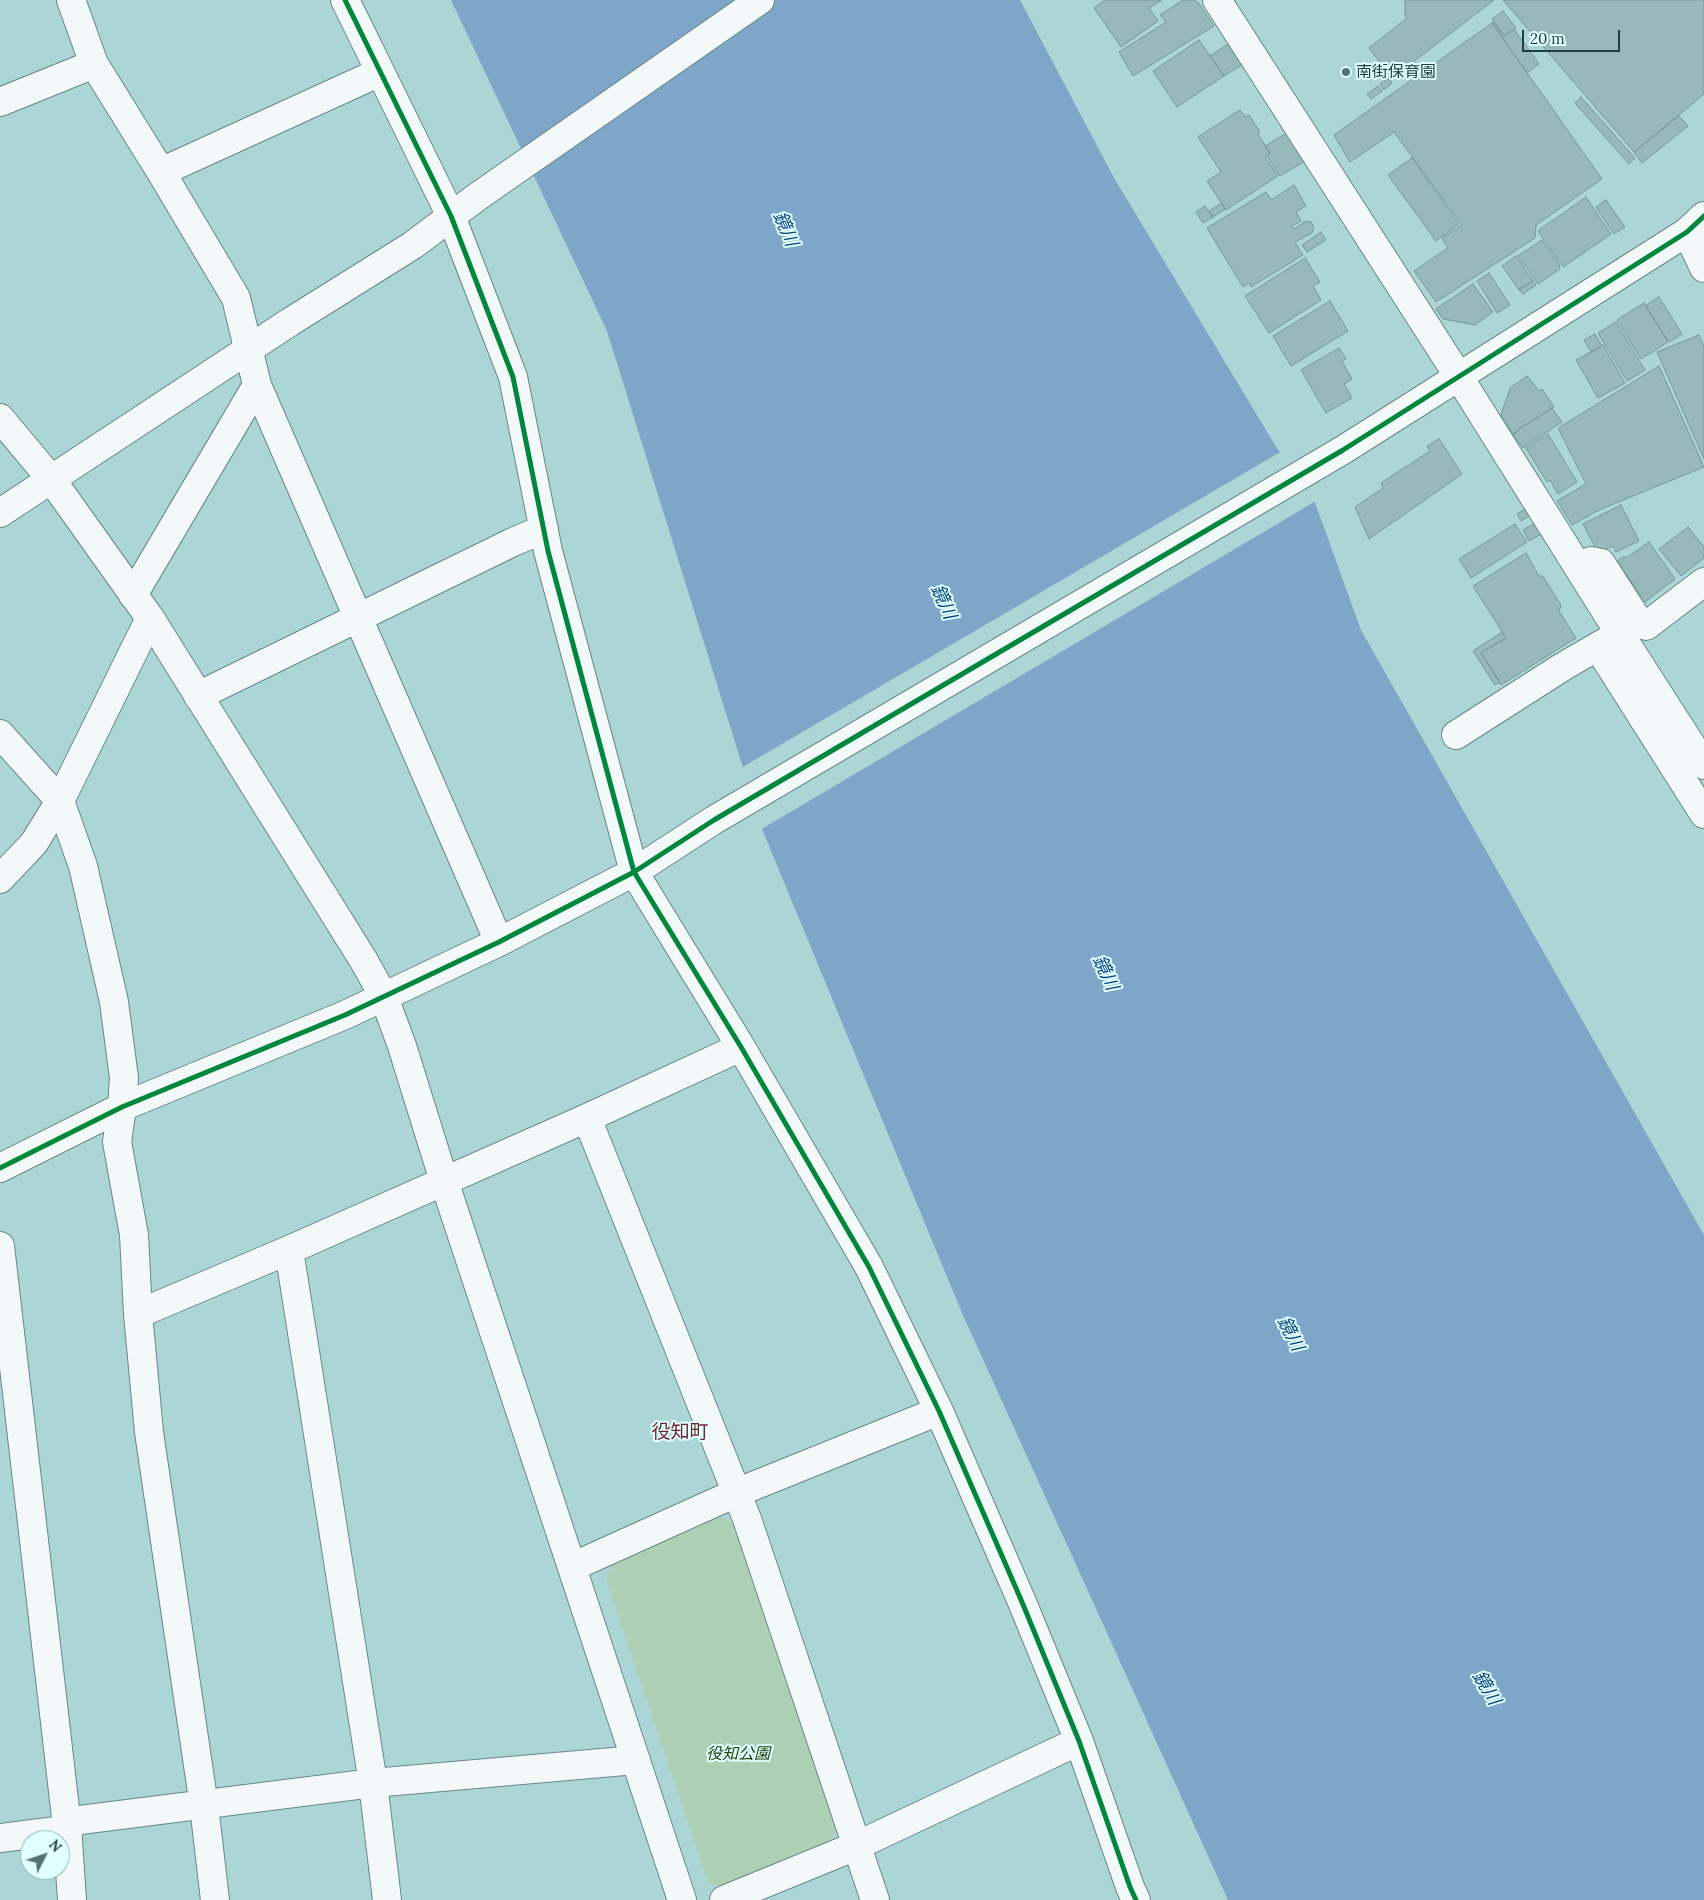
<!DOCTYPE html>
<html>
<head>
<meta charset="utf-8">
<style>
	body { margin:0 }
	#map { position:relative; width:1704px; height:1900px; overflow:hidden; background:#acd6d5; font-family:Lora,serif }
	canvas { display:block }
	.north { position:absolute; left:20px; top:1830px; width:50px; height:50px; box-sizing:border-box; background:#e1fffe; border:1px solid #94b3b2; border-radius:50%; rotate:49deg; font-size:14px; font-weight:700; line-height:20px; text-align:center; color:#204040 }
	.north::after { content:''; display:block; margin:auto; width:18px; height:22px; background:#517474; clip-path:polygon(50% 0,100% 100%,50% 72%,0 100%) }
	.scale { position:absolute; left:1522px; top:30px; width:98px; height:22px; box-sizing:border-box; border:2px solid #204040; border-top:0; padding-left:6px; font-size:15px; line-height:18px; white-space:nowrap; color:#204040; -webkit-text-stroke:4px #e1fffe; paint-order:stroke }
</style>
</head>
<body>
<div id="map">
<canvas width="1704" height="1900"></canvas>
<div class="north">N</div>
<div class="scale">20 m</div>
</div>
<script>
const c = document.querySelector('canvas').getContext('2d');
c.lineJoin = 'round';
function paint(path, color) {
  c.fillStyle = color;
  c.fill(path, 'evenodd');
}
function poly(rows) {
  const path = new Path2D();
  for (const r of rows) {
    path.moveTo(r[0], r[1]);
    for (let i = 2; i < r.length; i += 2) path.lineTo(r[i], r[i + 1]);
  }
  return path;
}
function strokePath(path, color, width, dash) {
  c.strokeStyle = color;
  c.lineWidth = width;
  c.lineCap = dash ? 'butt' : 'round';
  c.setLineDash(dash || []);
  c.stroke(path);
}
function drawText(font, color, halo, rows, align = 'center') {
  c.font = font + ' Lora,"Noto Sans JP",serif';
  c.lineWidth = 4;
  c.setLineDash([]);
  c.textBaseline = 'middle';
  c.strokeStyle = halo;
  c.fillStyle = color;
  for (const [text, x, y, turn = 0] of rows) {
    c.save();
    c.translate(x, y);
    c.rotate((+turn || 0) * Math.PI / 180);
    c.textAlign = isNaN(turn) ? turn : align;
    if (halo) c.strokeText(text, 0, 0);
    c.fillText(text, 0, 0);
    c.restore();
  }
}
const green = poly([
	[721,1516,732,1523,836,1829,831,1842,723,1888,708,1882,606,1579,612,1564]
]);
const water = poly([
	[451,0,1020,0,1114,178,1275,445,1314,500,1361,630,1704,1235,1704,1900,1228,1900,962,1313,762,829,607,331]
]);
const pier = poly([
	[1282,451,1316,501,760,830,741,768]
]);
const building = poly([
	[1105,0,1162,0,1149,8,1158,21,1121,47,1094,8,1105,0],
	[1183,0,1195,0,1197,3,1198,2,1214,26,1133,76,1119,52,1166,22,1160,15,1183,0],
	[1405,0,1494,0,1392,78,1369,48,1407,18,1405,16,1405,0],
	[1503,0,1704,0,1704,94,1634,152,1503,0],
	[1503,11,1516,28,1504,36,1492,19,1503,11],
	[1493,22,1504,36,1514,29,1539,64,1527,73,1492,23,1493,22],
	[1492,23,1602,179,1536,225,1535,238,1436,302,1414,271,1448,248,1442,238,1462,225,1394,132,1350,162,1334,135,1492,23],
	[1199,40,1224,76,1177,107,1153,71,1199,40],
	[1228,44,1242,65,1224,76,1210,56,1228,44],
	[1388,78,1392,83,1384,90,1380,84,1388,78],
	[1378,86,1382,91,1371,99,1367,94,1378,86],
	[1581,97,1635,158,1629,164,1575,103,1581,97],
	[1240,110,1245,117,1249,115,1260,132,1258,134,1270,153,1265,157,1278,176,1226,210,1207,181,1221,172,1198,137,1240,110],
	[1679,116,1688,126,1642,163,1634,152,1679,116],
	[1287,133,1305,161,1280,176,1267,156,1270,153,1265,146,1287,133],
	[1412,158,1459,224,1436,241,1388,175,1412,158],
	[1294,185,1306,206,1296,212,1301,221,1292,226,1294,229,1306,221,1311,222,1314,227,1312,233,1295,242,1303,255,1251,287,1249,283,1243,287,1207,228,1266,192,1271,200,1294,185],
	[1586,197,1611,234,1563,267,1538,231,1586,197],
	[1606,200,1625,227,1614,234,1596,207,1606,200],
	[1222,203,1225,209,1213,217,1209,211,1222,203],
	[1205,206,1213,217,1203,223,1196,212,1205,206],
	[1321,232,1326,240,1307,252,1302,245,1321,232],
	[1542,240,1559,264,1560,269,1538,284,1518,256,1542,240],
	[1516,256,1533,281,1519,290,1502,266,1516,256],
	[1305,258,1320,282,1313,286,1321,300,1269,333,1245,296,1305,258],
	[1489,273,1510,305,1497,313,1477,281,1489,273],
	[1533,281,1536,285,1523,294,1519,289,1533,281],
	[1473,284,1493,312,1475,325,1443,319,1436,309,1473,284],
	[1659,297,1682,334,1669,342,1645,306,1659,297],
	[1330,301,1348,331,1291,366,1273,336,1330,301],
	[1644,303,1668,342,1641,359,1617,320,1644,303],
	[1616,322,1645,370,1627,381,1598,333,1616,322],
	[1595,334,1602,346,1591,352,1584,340,1595,334],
	[1699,335,1704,346,1704,459,1657,352,1699,335],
	[1603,345,1625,383,1598,398,1576,360,1603,345],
	[1339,348,1346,359,1342,361,1352,379,1344,384,1352,398,1326,413,1301,370,1339,348],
	[1659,366,1704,467,1599,510,1572,525,1557,501,1586,484,1558,428,1659,366],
	[1527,376,1539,391,1542,389,1554,407,1516,431,1517,432,1513,434,1501,415,1510,388,1527,376],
	[1552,408,1562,422,1523,448,1513,434,1517,432,1516,431,1552,408],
	[1548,434,1577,482,1558,494,1550,480,1547,482,1526,448,1548,434],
	[1439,439,1462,474,1369,539,1355,507,1383,488,1381,483,1430,451,1427,446,1439,439],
	[1621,505,1639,541,1616,552,1613,546,1598,553,1583,524,1621,505],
	[1525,509,1529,516,1521,521,1517,514,1525,509],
	[1537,522,1543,533,1529,541,1523,530,1537,522],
	[1515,524,1527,542,1471,578,1459,559,1515,524],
	[1688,527,1704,547,1704,558,1681,576,1659,549,1688,527],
	[1649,542,1675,579,1645,602,1617,561,1624,556,1626,558,1649,542],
	[1526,553,1539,576,1543,576,1561,605,1559,611,1576,638,1501,685,1481,653,1506,638,1473,586,1526,553],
	[1502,632,1506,638,1481,653,1500,682,1495,685,1473,651,1502,632]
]);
const minor = poly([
	[71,0,94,64,161,172,236,298,257,385,499,942],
	[345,0,451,216,513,377,548,551,634,872,741,1047,869,1267,939,1411,1022,1602,1079,1741,1130,1887,1136,1900],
	[1217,0,1459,377,1620,634,1704,765],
	[0,102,94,64],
	[161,172,380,72],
	[1687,232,1704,268],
	[1578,566,1591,561,1601,563,1637,619,1646,626,1704,582],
	[133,595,257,385],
	[1598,647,1704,814],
	[198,696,513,542,544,529],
	[0,734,60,801,83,866,114,1002,124,1078,122,1107,117,1142,134,1235,138,1314,149,1432,204,1806,215,1900],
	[1456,735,1564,666,1614,637],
	[0,879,34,843,60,801,150,618],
	[587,1118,747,1519,875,1900],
	[0,1246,67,1826,72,1900],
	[289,1250,373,1783,387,1900],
	[138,1314,289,1250,587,1118,741,1047],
	[572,1567,736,1493,939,1411],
	[0,1838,56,1831,80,1820,373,1783,636,1760],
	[724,1900,856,1846,1079,1741]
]);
const tertiary = poly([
	[0,418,51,479,150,618,364,961,384,997,402,1046,444,1181,682,1900],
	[0,513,290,322,413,245,477,197,760,0],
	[0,1168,122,1107,345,1015,499,942,634,872,714,820,1343,450,1687,232,1704,216]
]);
const cycleway = poly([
	[345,0,451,216,513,377,548,551,634,872,741,1047,869,1267,939,1411,1022,1602,1079,1741,1130,1887,1136,1900],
	[0,1168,122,1107,345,1015,499,942,634,872,714,820,1343,450,1687,232,1704,216]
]);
const markers = [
	[1346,72,5,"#517474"]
];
const poiNames = [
	["南街保育園",1356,72]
];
const parkNames = [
	["役知公園",738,1754]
];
const waterNames = [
	["鏡川",785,229,67],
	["鏡川",943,602,66],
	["鏡川",1105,973,65],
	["鏡川",1290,1334,63],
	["鏡川",1486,1688,59]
];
const quarterNames = [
	["役知町",680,1433]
];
paint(green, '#add0b5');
paint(water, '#7ea6c8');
paint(pier, '#acd6d5');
paint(building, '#98b9b9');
strokePath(building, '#769897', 1);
strokePath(minor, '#688786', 30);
strokePath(tertiary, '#688786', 30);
strokePath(minor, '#f3f9f9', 28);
strokePath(tertiary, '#f3f9f9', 28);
strokePath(cycleway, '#00873e', 5);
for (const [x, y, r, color] of markers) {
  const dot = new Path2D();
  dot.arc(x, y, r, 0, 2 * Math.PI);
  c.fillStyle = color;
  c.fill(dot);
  strokePath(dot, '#e1fffe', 2);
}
drawText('16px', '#204040', '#e1fffe', poiNames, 'left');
drawText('italic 16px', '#224205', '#e1fffe', parkNames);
drawText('italic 18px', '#094480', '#e1fffe', waterNames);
drawText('19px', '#6d2732', '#e1fffe', quarterNames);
</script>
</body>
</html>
